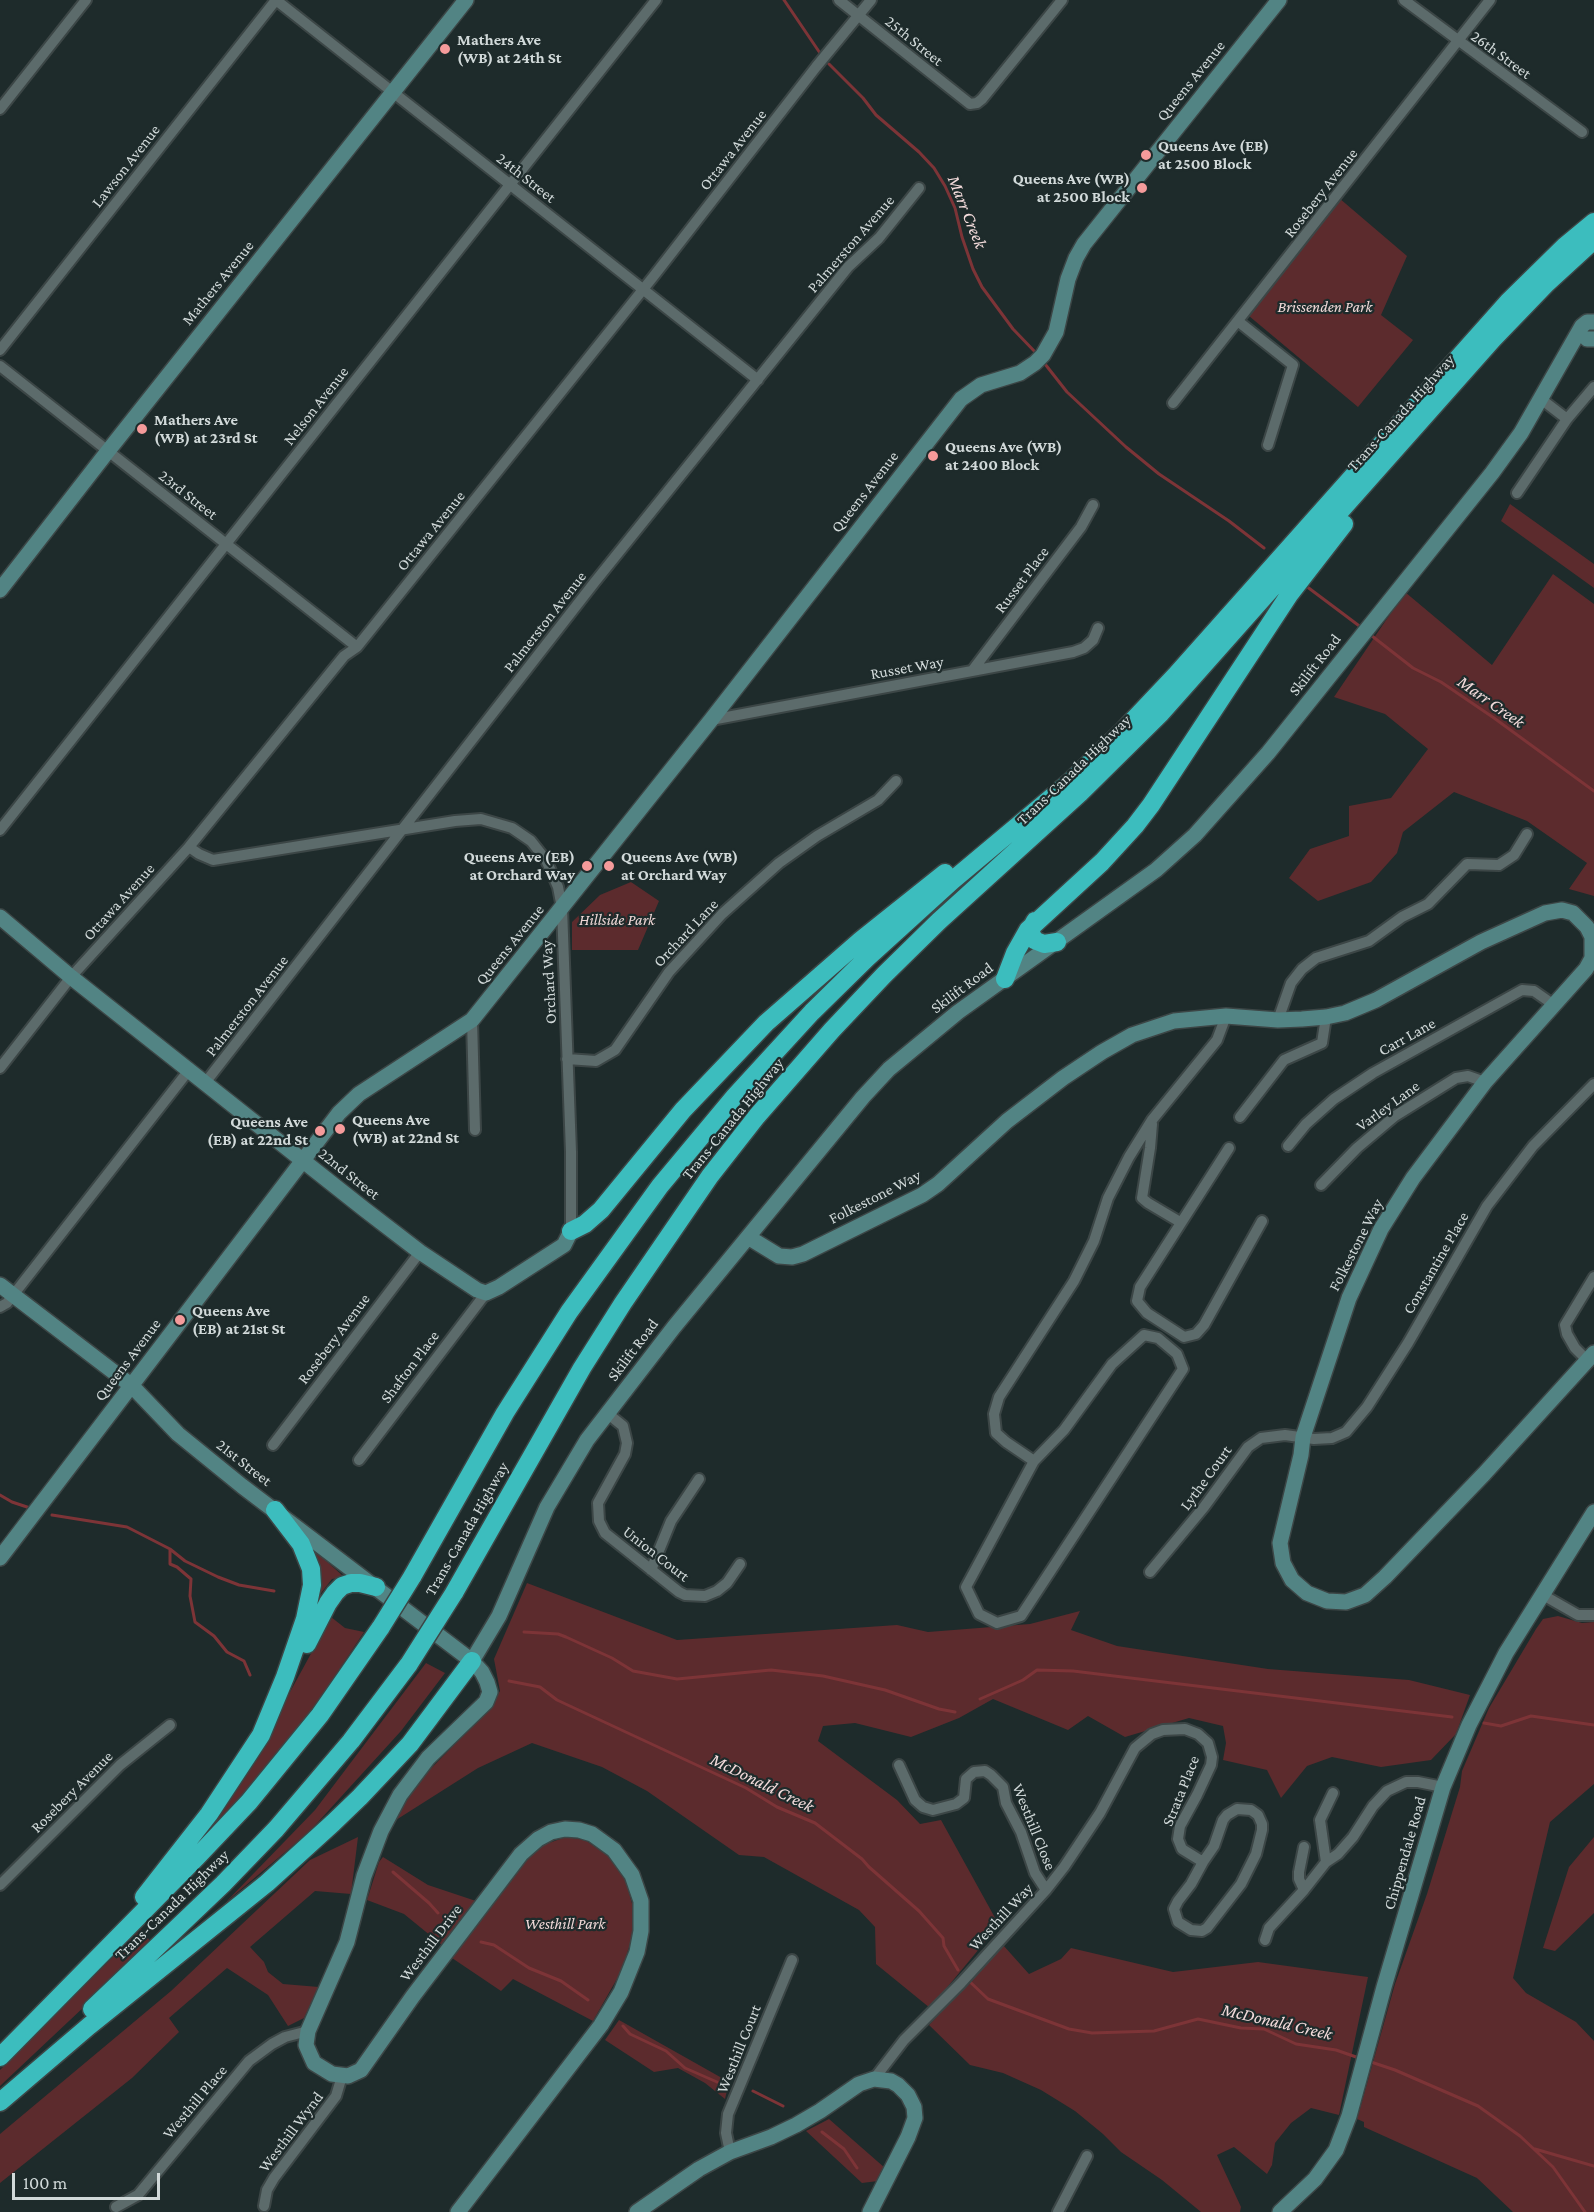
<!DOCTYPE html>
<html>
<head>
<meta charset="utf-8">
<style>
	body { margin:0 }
	#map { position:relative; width:1594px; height:2212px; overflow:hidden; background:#1e2b2b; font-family:"Crimson Pro",serif }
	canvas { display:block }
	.scale { position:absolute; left:12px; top:2173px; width:148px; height:27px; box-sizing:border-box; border:3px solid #d1d9d9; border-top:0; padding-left:8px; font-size:18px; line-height:21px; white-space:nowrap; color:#d1d9d9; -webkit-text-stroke:4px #1e2b2b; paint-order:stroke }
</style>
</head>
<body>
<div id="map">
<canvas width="1594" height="2212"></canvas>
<div class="scale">100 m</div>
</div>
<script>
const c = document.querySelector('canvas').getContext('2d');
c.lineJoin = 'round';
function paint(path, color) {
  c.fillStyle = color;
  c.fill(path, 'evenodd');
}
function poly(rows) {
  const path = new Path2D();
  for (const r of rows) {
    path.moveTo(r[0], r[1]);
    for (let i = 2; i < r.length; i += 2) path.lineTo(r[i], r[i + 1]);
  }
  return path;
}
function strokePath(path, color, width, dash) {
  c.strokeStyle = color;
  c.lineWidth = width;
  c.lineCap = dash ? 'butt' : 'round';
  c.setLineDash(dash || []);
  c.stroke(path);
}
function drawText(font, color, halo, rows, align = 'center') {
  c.font = font + ' "Crimson Pro",serif';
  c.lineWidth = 4.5;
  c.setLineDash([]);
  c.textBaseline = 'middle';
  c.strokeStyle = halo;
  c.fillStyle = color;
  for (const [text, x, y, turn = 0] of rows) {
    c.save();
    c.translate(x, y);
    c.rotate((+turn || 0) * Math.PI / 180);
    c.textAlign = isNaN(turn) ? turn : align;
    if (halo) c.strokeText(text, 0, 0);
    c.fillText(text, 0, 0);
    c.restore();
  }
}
const green = poly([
	[1339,198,1407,256,1381,315,1413,340,1358,407,1249,316],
	[1510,504,1594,564,1594,588,1501,521],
	[1553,574,1594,604,1594,896,1569,889,1587,863,1527,821,1454,792,1403,832,1397,853,1371,882,1318,901,1289,878,1310,849,1349,836,1349,806,1391,798,1428,749,1385,714,1334,697,1405,592,1492,665],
	[631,882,659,901,638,950,572,950,572,922,600,895],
	[311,1547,344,1577,332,1579,318,1597],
	[527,1583,677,1640,897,1625,928,1632,1030,1624,1080,1611,1071,1630,1117,1646,1268,1669,1409,1680,1470,1695,1456,1734,1431,1760,1381,1767,1332,1757,1307,1766,1281,1798,1267,1770,1223,1760,1226,1743,1223,1726,1189,1718,1125,1737,1088,1716,1068,1730,993,1699,959,1718,911,1737,855,1723,823,1726,818,1741,897,1800,920,1824,941,1820,999,1925,930,2008,876,1964,875,1927,859,1910,764,1857,739,1855,647,1791,602,1767,532,1743,478,1768,396,1820,412,1788,488,1710,500,1691,494,1659],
	[1558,1616,1582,1623,1594,1622,1594,1784,1550,1822,1513,1978,1526,1993,1576,2022,1594,2041,1594,2212,1513,2212,1477,2178,1364,2127,1364,2122,1357,2119,1395,1984,1427,1894,1460,1787,1462,1771,1489,1708,1536,1629,1543,1619],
	[331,1617,345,1628,364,1632,306,1720,202,1843,195,1838,255,1756],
	[426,1663,445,1673,401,1731,309,1832,226,1902,315,1810],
	[358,1837,351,1894,315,1891,250,1947,264,1962,268,1972,283,1984,319,1987,304,2018,288,2026,268,1995,227,1968,169,2018,179,2032,132,2078,0,2183,0,2134,171,1991,310,1860],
	[566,1837,585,1840,610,1857,626,1881,634,1911,633,1934,622,1970,593,2021,513,1979,501,1991,452,1958,530,1856,543,1845],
	[1594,1837,1594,1913,1555,1951,1543,1948,1569,1867],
	[383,1857,428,1885,476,1901,442,1945,404,1914,367,1900,379,1862],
	[141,1929,153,1945,86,2005,0,2086,0,2070],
	[1003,1945,1029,1974,1061,1959,1071,1948,1173,1972,1258,1962,1368,1977,1339,2115,1311,2108,1291,2123,1275,2143,1272,2165,1267,2174,1234,2147,1217,2155,1241,2207,1240,2212,1201,2212,1162,2180,1121,2152,1103,2134,1075,2111,1041,2090,1003,2073,970,2065,929,2025],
	[619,2020,729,2082,725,2099,705,2083,678,2068,654,2072,605,2040],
	[829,2119,885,2168,878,2181,862,2183,806,2131]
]);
const stream = poly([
	[784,0,822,56],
	[829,64,863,98,876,115,919,152,934,168,945,186,955,208,962,237,973,269,982,287,1013,329,1038,355],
	[1045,364,1067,392,1126,447,1159,474,1229,521,1264,548],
	[1306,586,1362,628],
	[1372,636,1413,668,1441,682,1494,718,1594,791],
	[0,1495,12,1502,30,1508],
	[52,1515,127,1527,170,1549,185,1561,218,1577,239,1585,274,1591],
	[170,1550,170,1564,177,1567,191,1579,190,1596,195,1622,214,1636,227,1652,244,1661,250,1675],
	[524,1632,558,1634,566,1637,612,1658,633,1671,677,1679,771,1670,823,1676,885,1690,939,1709,955,1712],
	[509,1681,540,1687,557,1700,746,1788,777,1807,815,1823,862,1859,869,1867,919,1911,943,1938,944,1946,958,1970],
	[980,1699,1023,1680,1037,1670,1073,1671,1452,1717],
	[1484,1723,1501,1726,1531,1716,1594,1725],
	[393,1872,429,1903,438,1913],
	[481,1942,494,1945,529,1968,561,1981,588,2000],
	[968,1980,988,1999,1069,2029,1092,2033,1154,2031,1198,2019,1241,2028,1264,2029,1296,2044,1336,2050,1359,2058],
	[623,2026,630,2034,666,2051,685,2068,717,2082],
	[1368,2061,1395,2070,1478,2106,1520,2136,1553,2167,1585,2212],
	[753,2091,783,2106],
	[822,2132,844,2149,857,2168],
	[1535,2149,1594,2166]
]);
const street = poly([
	[839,0,970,104,977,103,982,99,1062,0],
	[1404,0,1582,132],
	[0,109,86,0],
	[1239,322,1293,365,1268,445],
	[0,350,276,0,758,380],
	[0,366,357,647],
	[1541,399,1567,419],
	[1173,403,1490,0],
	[1517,493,1567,419,1594,387],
	[972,671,1081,527,1093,505],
	[711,720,1073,652,1084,648,1093,640,1098,628],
	[0,830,656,0],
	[189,847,199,854,213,860,455,821,481,819,512,828,531,841,546,860,558,887,562,908,571,1152,571,1231],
	[472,1020,475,1130],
	[1278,1020,1291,983,1302,969,1316,958,1369,941,1402,917,1428,904,1467,864,1499,865,1514,855,1527,834],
	[567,1059,596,1061,615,1050,669,972,722,914,779,863,817,836,878,800,896,781],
	[0,1068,71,977,189,847,344,656,357,647,653,277,816,67,871,0],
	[205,1083,594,583,848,267,879,238,919,188],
	[1240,1117,1284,1060,1322,1043,1326,1017],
	[1152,1124,1150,1148,1142,1198,1148,1203,1180,1222],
	[1288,1146,1306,1124,1334,1099,1373,1073,1522,990,1534,991,1554,1005],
	[1229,1148,1140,1287,1137,1301,1147,1313,1184,1337,1196,1334,1204,1325,1262,1221],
	[1321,1185,1357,1148,1395,1116,1456,1078,1468,1076,1485,1082],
	[0,1307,7,1303,189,1070],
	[1144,1335,1158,1338,1177,1354,1183,1369,1021,1616,997,1623,979,1614,966,1587,1034,1461,1064,1430,1112,1364,1144,1335],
	[1587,1360,1575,1348,1567,1334,1565,1325,1594,1277],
	[607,1413,623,1426,627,1443,625,1454,598,1503,599,1521,605,1533,679,1592,685,1595,705,1596,717,1591,727,1583,740,1564],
	[273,1445,420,1252],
	[359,1460,486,1293],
	[1034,1461,1006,1442,996,1433,994,1414,999,1397,1074,1281,1094,1241,1108,1198,1129,1157,1152,1120,1217,1040,1226,1016],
	[651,1570,671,1521,699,1479],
	[1150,1572,1204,1507,1248,1447,1261,1438,1285,1435,1314,1439,1332,1438,1346,1432,1367,1407,1408,1343,1487,1206,1533,1146,1594,1084],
	[1543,1595,1578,1615,1594,1615],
	[899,1765,915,1800,923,1807,933,1810,956,1804,964,1798,966,1779,974,1772,985,1771,991,1775,1003,1787,1006,1803,1021,1832,1035,1873,1046,1890],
	[1326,1862,1320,1820,1333,1793],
	[0,1885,120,1765,170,1725],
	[1304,1890,1299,1879,1299,1872,1304,1847],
	[1265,1940,1269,1928,1304,1890,1326,1862,1338,1854,1353,1837,1373,1806,1387,1791,1406,1782,1418,1782,1443,1787],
	[874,2079,904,2040,961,1983,1046,1890,1064,1867,1100,1813,1135,1748,1152,1734,1163,1730,1185,1729,1198,1734,1208,1743,1212,1757,1211,1765,1197,1795,1180,1826,1178,1839,1182,1849,1203,1862,1214,1846,1223,1820,1227,1815,1237,1809,1251,1810,1258,1815,1262,1824,1262,1830,1256,1854,1241,1884,1207,1928,1202,1931,1191,1930,1178,1922,1174,1909,1178,1901,1191,1884,1203,1862],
	[730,2152,726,2133,728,2114,792,1960],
	[264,2206,267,2190,274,2178,336,2096,342,2076],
	[116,2207,138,2195,249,2061,272,2044,285,2037,308,2031],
	[1058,2212,1087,2156]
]);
const secondary = poly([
	[1587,339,1594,339],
	[0,590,108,451,466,0],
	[0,917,71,977,364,1209,420,1252,477,1290,486,1293,499,1287,564,1245,571,1231],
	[748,1237,779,1256,792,1257,803,1254,922,1195,938,1184,1007,1121,1063,1078,1102,1052,1132,1035,1174,1021,1226,1016,1278,1020,1302,1019,1326,1017,1345,1013,1376,1000,1481,942,1545,913,1562,910,1573,913,1587,927,1592,937,1592,958,1586,969,1485,1082,1413,1178,1381,1229,1349,1298,1303,1437,1301,1455,1280,1543,1283,1563,1292,1580,1307,1593,1327,1601,1346,1602,1365,1595,1385,1577,1484,1474,1594,1353],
	[0,1285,132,1386,178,1434,242,1486,472,1661,482,1672,487,1682,490,1692,486,1702,428,1758,400,1795,381,1831,364,1876,347,1942,308,2031,306,2045,314,2063,332,2074,348,2076,361,2070,413,1996,521,1854,538,1839,551,1832,565,1829,579,1830,592,1834,614,1850,632,1875,641,1901,641,1931,637,1952,621,1992,601,2025,458,2212],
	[0,1558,339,1113,359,1094,472,1020,711,720,961,399,981,385,1020,373,1035,363,1043,355,1056,332,1068,279,1076,258,1084,244,1279,0],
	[472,1661,499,1616,547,1507,587,1440,674,1327,863,1097,889,1069,958,1012,1156,870,1195,835,1268,753,1492,473,1521,433,1582,326,1587,322,1594,322],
	[637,2212,699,2169,730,2152,771,2137,796,2125,820,2111,859,2084,874,2079,891,2081,898,2085,908,2095,914,2107,915,2118,908,2137,870,2212],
	[1280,2212,1315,2179,1336,2150,1349,2116,1384,1987,1443,1787,1469,1725,1506,1653,1594,1512]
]);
const highway = poly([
	[1035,921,1030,930,1034,940,1044,944,1057,942],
	[1005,979,1015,953,1028,930,1102,862,1135,826,1151,805,1289,595,1344,524],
	[571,1231,585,1224,601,1210,683,1110,766,1023,861,940,945,873],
	[412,1577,505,1413,569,1312,660,1186,735,1096,812,1012,867,958,953,880,1070,782,1123,731,1175,676,1508,302,1565,246,1594,222],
	[454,1593,582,1368,623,1303,710,1176,757,1116,832,1030,884,975,939,921,1080,793,1161,713,1493,339,1547,283,1594,240],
	[307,1644,328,1603,335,1593,342,1586,351,1583,360,1583,376,1587],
	[144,1897,209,1814,261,1735,285,1677,305,1619,312,1585,311,1569,301,1544,275,1510],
	[92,2009,223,1884,276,1829,351,1741,409,1664],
	[0,2057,197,1857,249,1802,320,1715,381,1627],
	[0,2102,89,2026,267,1883,333,1823,360,1797,410,1744,472,1661]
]);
const highwayBridge = poly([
	[381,1627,412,1577],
	[409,1664,454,1593]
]);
const markers = [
	[445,49,6,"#f59b9b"],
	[1146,155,6,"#f59b9b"],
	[1142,188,6,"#f59b9b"],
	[142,429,6,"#f59b9b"],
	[933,456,6,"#f59b9b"],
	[587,866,6,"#f59b9b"],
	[609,866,6,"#f59b9b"],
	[340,1129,6,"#f59b9b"],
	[320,1131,6,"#f59b9b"],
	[180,1320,6,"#f59b9b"]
];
const poiNames = [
	["Mathers Ave",457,40],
	["(WB) at 24th St",457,58],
	["Queens Ave (EB)",1158,146],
	["at 2500 Block",1158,164],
	["Queens Ave (WB)",1130,179,"right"],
	["at 2500 Block",1130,197,"right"],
	["Mathers Ave",154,420],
	["(WB) at 23rd St",154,438],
	["Queens Ave (WB)",945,447],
	["at 2400 Block",945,465],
	["Queens Ave (EB)",575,857,"right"],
	["at Orchard Way",575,875,"right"],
	["Queens Ave (WB)",621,857],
	["at Orchard Way",621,875],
	["Queens Ave",352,1120],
	["(WB) at 22nd St",352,1138],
	["Queens Ave",308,1122,"right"],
	["(EB) at 22nd St",308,1140,"right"],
	["Queens Ave",192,1311],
	["(EB) at 21st St",192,1329]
];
const streetNames = [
	["25th Street",914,41,39],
	["26th Street",1501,55,36],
	["Queens Avenue",1191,81,-51],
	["Ottawa Avenue",733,150,-52],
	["Lawson Avenue",126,166,-52],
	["24th Street",526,178,38],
	["Rosebery Avenue",1321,193,-52],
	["Palmerston Avenue",851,244,-49],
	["Mathers Avenue",218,283,-51],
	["Nelson Avenue",316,406,-52],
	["Trans-Canada Highway",1401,413,-48],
	["Queens Avenue",865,492,-52],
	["23rd Street",188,495,38],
	["Ottawa Avenue",431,531,-51],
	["Russet Place",1022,580,-53],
	["Palmerston Avenue",545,622,-52],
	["Skilift Road",1315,665,-52],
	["Russet Way",907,668,-10],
	["Trans-Canada Highway",1074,770,-44],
	["Ottawa Avenue",119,902,-48],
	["Orchard Lane",686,933,-47],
	["Queens Avenue",510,945,-51],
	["Orchard Way",549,982,-93],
	["Skilift Road",962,988,-37],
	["Palmerston Avenue",247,1006,-52],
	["Carr Lane",1407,1037,-29],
	["Varley Lane",1388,1106,-36],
	["Trans-Canada Highway",733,1119,-51],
	["22nd Street",349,1174,38],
	["Folkestone Way",875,1197,-27],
	["Folkestone Way",1356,1245,-63],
	["Constantine Place",1436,1263,-60],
	["Rosebery Avenue",334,1339,-53],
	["Skilift Road",633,1350,-53],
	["Queens Avenue",128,1360,-53],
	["Shafton Place",410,1367,-53],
	["21st Street",244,1463,38],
	["Lythe Court",1206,1478,-54],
	["Trans-Canada Highway",467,1529,-60],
	["Union Court",656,1554,38],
	["Strata Place",1181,1791,-68],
	["Rosebery Avenue",72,1792,-45],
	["Westhill Close",1034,1827,68],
	["Chippendale Road",1405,1853,-74],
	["Trans-Canada Highway",172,1905,-44],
	["Westhill Way",1001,1917,-47],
	["Westhill Drive",431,1943,-53],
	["Westhill Court",739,2049,-68],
	["Westhill Place",195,2102,-50],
	["Westhill Wynd",291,2132,-53]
];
const parkNames = [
	["Brissenden Park",1325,307],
	["Hillside Park",617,920],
	["Westhill Park",565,1924]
];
const waterNames = [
	["Marr Creek",967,212,68],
	["Marr Creek",1491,702,35],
	["McDonald Creek",762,1783,26],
	["McDonald Creek",1277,2022,13]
];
paint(green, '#5c2b2d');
strokePath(stream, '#7d3437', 3);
strokePath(street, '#3c4646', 14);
strokePath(secondary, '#3c4646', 18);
strokePath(highway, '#3c4646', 21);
strokePath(street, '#5c6b6b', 10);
strokePath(secondary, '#528484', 15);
strokePath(highway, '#3cbdbe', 18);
strokePath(highwayBridge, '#3c4646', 21, []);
strokePath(highwayBridge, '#3cbdbe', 18);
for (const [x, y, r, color] of markers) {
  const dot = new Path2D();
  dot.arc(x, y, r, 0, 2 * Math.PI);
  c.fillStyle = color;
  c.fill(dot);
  strokePath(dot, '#1e2b2b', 2);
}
drawText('bold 16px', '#d1d9d9', '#1e2b2b', poiNames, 'left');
drawText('16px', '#d1d9d9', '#1e2b2b', streetNames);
drawText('italic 16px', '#f0d8d7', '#1e2b2b', parkNames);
drawText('italic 18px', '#f3dbdb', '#1e2b2b', waterNames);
</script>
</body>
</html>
